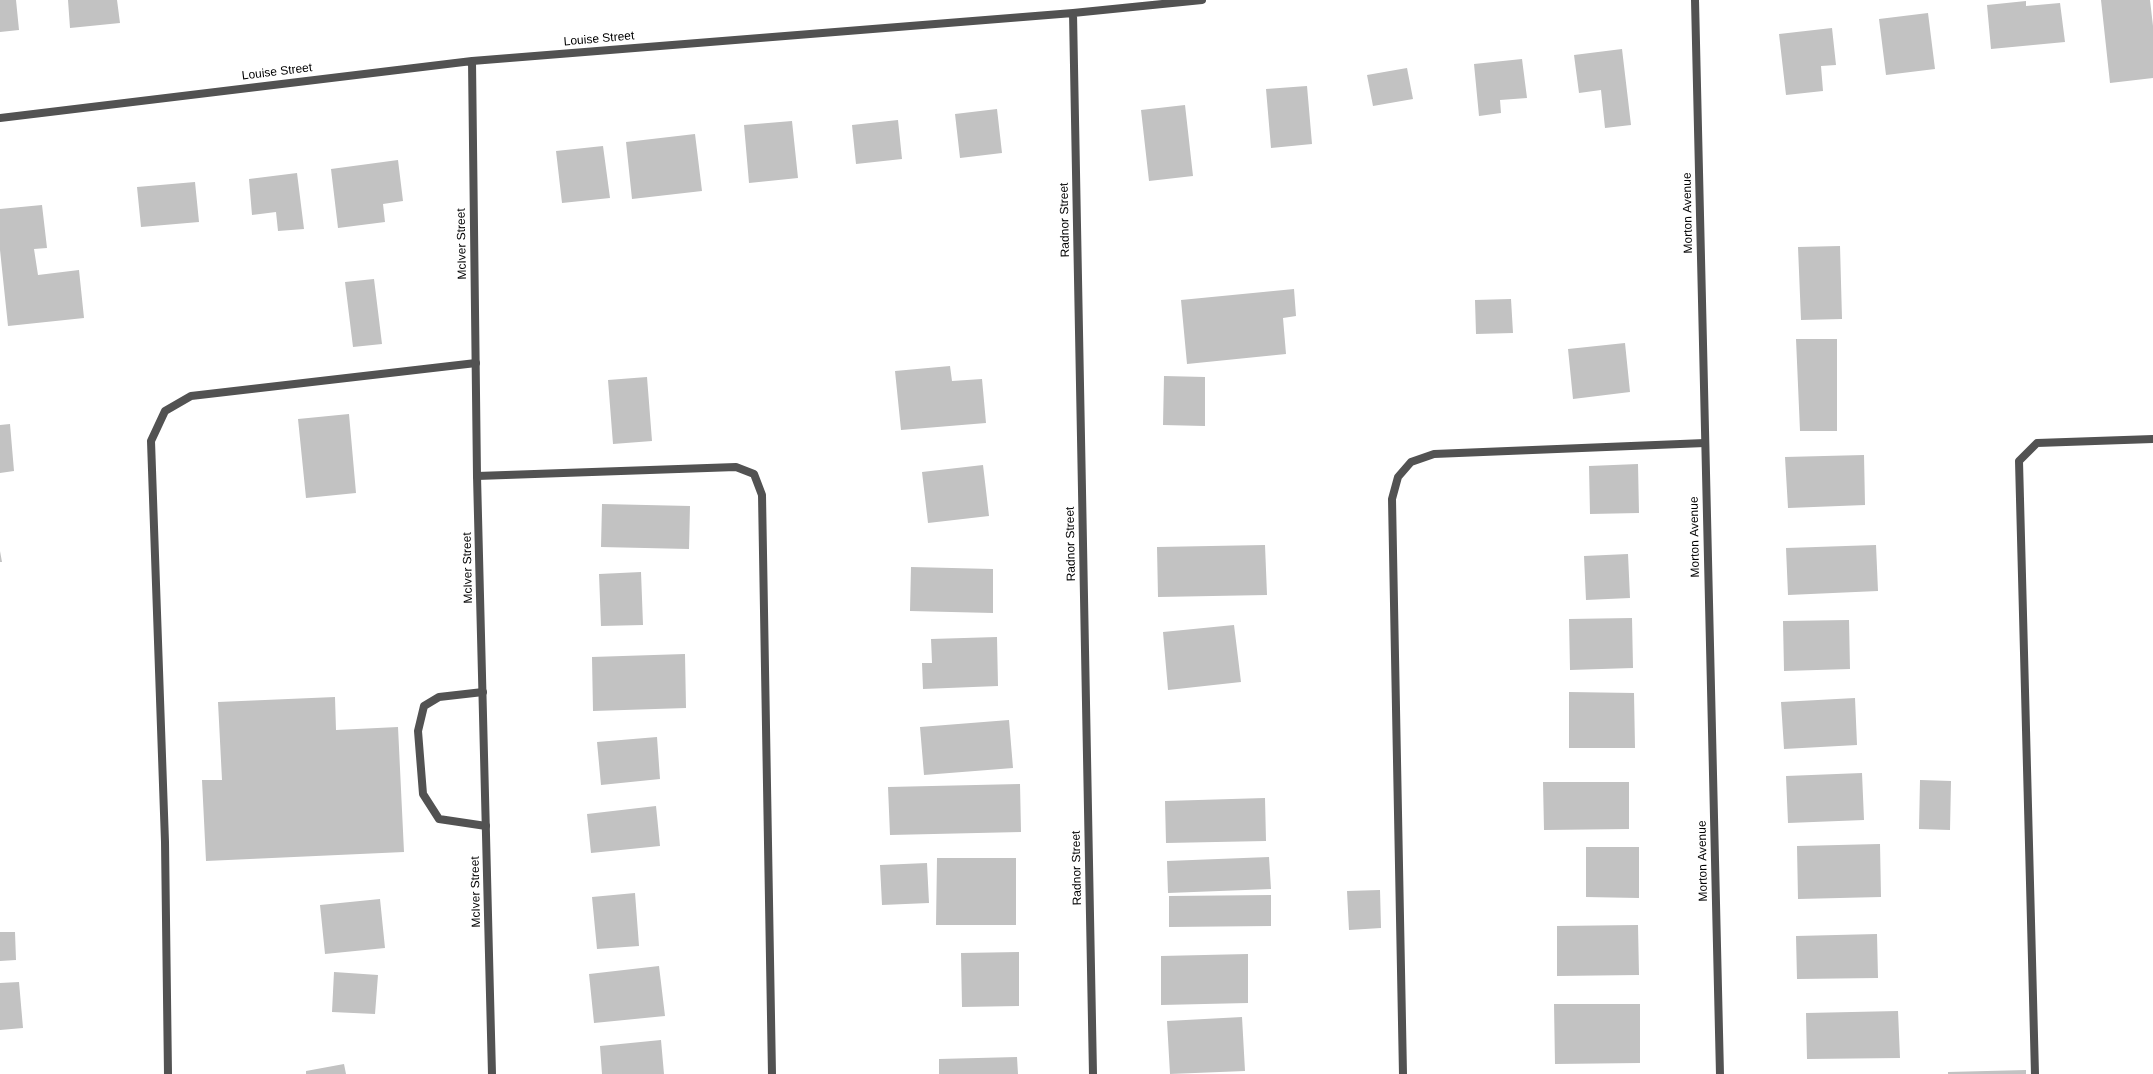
<!DOCTYPE html>
<html>
<head>
<meta charset="utf-8">
<style>
	body { margin:0 }
	canvas { display:block; background:#fff }
</style>
</head>
<body>
<canvas width="2153" height="1074"></canvas>
<script>
const c = document.querySelector('canvas').getContext('2d');
c.lineJoin = 'round';
function paint(path, color) {
  c.fillStyle = color;
  c.fill(path, 'evenodd');
}
function poly(rows) {
  const path = new Path2D();
  for (const r of rows) {
    path.moveTo(r[0], r[1]);
    for (let i = 2; i < r.length; i += 2) path.lineTo(r[i], r[i + 1]);
  }
  return path;
}
function strokePath(path, color, width, dash) {
  c.strokeStyle = color;
  c.lineWidth = width;
  c.lineCap = dash ? 'butt' : 'round';
  c.setLineDash(dash || []);
  c.stroke(path);
}
function drawText(font, color, halo, rows, align = 'center') {
  c.font = font + ' Helvetica,sans-serif';
  c.lineWidth = 4;
  c.setLineDash([]);
  c.textBaseline = 'middle';
  c.strokeStyle = halo;
  c.fillStyle = color;
  for (const [text, x, y, turn = 0] of rows) {
    c.save();
    c.translate(x, y);
    c.rotate((+turn || 0) * Math.PI / 180);
    c.textAlign = isNaN(turn) ? turn : align;
    if (halo) c.strokeText(text, 0, 0);
    c.fillText(text, 0, 0);
    c.restore();
  }
}
const building = poly([
	[0,0,16,0,19,30,0,32],
	[68,0,117,0,120,23,70,28],
	[2101,0,2150,0,2153,26,2153,78,2110,83],
	[2026,1,2026,6,2060,3,2065,42,1991,49,1987,5],
	[1928,13,1935,69,1886,75,1879,19],
	[1832,28,1836,65,1821,66,1823,91,1786,95,1779,34],
	[1622,49,1631,125,1605,128,1601,90,1579,93,1574,55],
	[1522,59,1527,98,1500,100,1501,113,1479,116,1474,64],
	[1407,68,1413,99,1373,106,1367,75],
	[1307,86,1312,144,1271,148,1266,89],
	[1185,105,1193,176,1149,181,1141,110],
	[997,109,1002,153,960,158,955,114],
	[898,120,902,159,856,164,852,125],
	[792,121,798,178,749,183,744,125],
	[695,134,702,191,632,199,626,142],
	[603,146,610,198,562,203,556,151],
	[398,160,403,201,383,204,385,222,338,228,331,169],
	[297,173,304,229,278,231,276,212,252,215,249,179],
	[195,182,199,222,141,227,137,187],
	[42,205,47,248,34,249,38,275,79,270,84,318,8,326,0,250,0,209],
	[1840,246,1842,319,1801,320,1798,247],
	[374,279,382,344,353,347,345,282],
	[1294,289,1296,316,1283,318,1286,354,1187,364,1181,300],
	[1511,299,1513,333,1476,334,1475,300],
	[1796,339,1837,339,1837,431,1800,431],
	[1625,343,1630,392,1573,399,1568,349],
	[950,366,952,381,982,379,986,423,901,430,895,371],
	[1164,376,1205,377,1205,426,1163,425],
	[647,377,652,441,613,444,608,380],
	[349,414,356,493,306,498,298,419],
	[10,424,14,471,0,473,0,425],
	[1864,455,1865,505,1788,508,1785,457],
	[1638,464,1639,513,1590,514,1589,466],
	[983,465,989,516,928,523,922,472],
	[602,504,690,506,689,549,601,547],
	[1265,545,1267,595,1158,597,1157,547],
	[1876,545,1878,591,1788,595,1786,548],
	[0,551,2,562,0,562],
	[1628,554,1630,598,1586,600,1584,556],
	[911,567,993,569,993,613,910,611],
	[641,572,643,625,601,626,599,574],
	[1632,618,1633,668,1570,670,1569,619],
	[1849,620,1850,669,1784,671,1783,621],
	[1234,625,1241,682,1168,690,1163,632],
	[997,637,998,686,923,689,922,663,932,663,931,639],
	[685,654,686,708,593,711,592,657],
	[1569,692,1634,693,1635,748,1569,748],
	[335,697,336,730,398,727,404,852,206,861,202,780,222,780,218,702],
	[1855,698,1857,745,1784,749,1781,702],
	[1009,720,1013,768,924,775,920,727],
	[657,737,660,779,601,785,597,742],
	[1862,773,1864,820,1788,823,1786,776],
	[1920,780,1951,781,1950,830,1919,829],
	[1543,782,1629,782,1629,829,1544,830],
	[1020,784,1021,832,890,835,888,787],
	[1265,798,1266,841,1166,843,1165,801],
	[656,806,660,846,591,853,587,814],
	[1880,844,1881,897,1798,899,1797,846],
	[1586,847,1639,847,1639,898,1586,897],
	[1269,857,1271,889,1168,893,1167,861],
	[937,858,1016,858,1016,925,936,925],
	[927,863,929,903,882,905,880,865],
	[1380,890,1381,928,1349,930,1347,891],
	[635,893,639,946,597,949,592,897],
	[1271,895,1271,926,1169,927,1169,896],
	[380,899,385,948,325,954,320,905],
	[1638,925,1639,975,1557,976,1557,926],
	[0,932,15,932,16,960,0,961],
	[1877,934,1878,978,1797,979,1796,936],
	[1019,952,1019,1006,962,1007,961,953],
	[1248,954,1248,1003,1161,1005,1161,956],
	[659,966,665,1016,594,1023,589,974],
	[334,972,378,975,375,1014,332,1012],
	[19,982,23,1028,0,1030,0,983],
	[1554,1004,1640,1004,1640,1063,1555,1064],
	[1898,1011,1900,1058,1807,1059,1806,1013],
	[1242,1017,1245,1071,1170,1074,1167,1021],
	[661,1040,664,1074,602,1074,600,1046],
	[1017,1057,1018,1074,939,1074,939,1059],
	[344,1064,346,1074,306,1074,306,1071],
	[2026,1070,2026,1074,1948,1074,1948,1072]
]);
const service = poly([
	[477,476,736,467,754,474,762,495,772,1074],
	[483,692,439,697,424,706,418,731,423,794,439,819,486,826],
	[168,1074,165,842,151,441,165,411,191,396,476,363],
	[1403,1074,1392,499,1398,477,1411,462,1434,454,1705,443],
	[2035,1074,2019,461,2037,443,2153,439]
]);
const minor = poly([
	[1695,0,1720,1074],
	[1073,13,1093,1074],
	[472,61,477,476,492,1074],
	[0,118,472,61,1073,13,1202,0]
]);
const streetNames = [
	["Louise Street",599,39,-5],
	["Louise Street",277,72,-7],
	["Morton Avenue",1688,213,-91],
	["Radnor Street",1065,220,-91],
	["McIver Street",462,244,-91],
	["Morton Avenue",1695,537,-91],
	["Radnor Street",1071,544,-91],
	["McIver Street",468,568,-91],
	["Morton Avenue",1703,861,-91],
	["Radnor Street",1077,868,-91],
	["McIver Street",476,892,-91]
];
paint(building, '#c2c2c2');
strokePath(service, '#525252', 8);
strokePath(minor, '#525252', 8);
drawText('12px', '#000', '#fff', streetNames);
</script>
</body>
</html>
